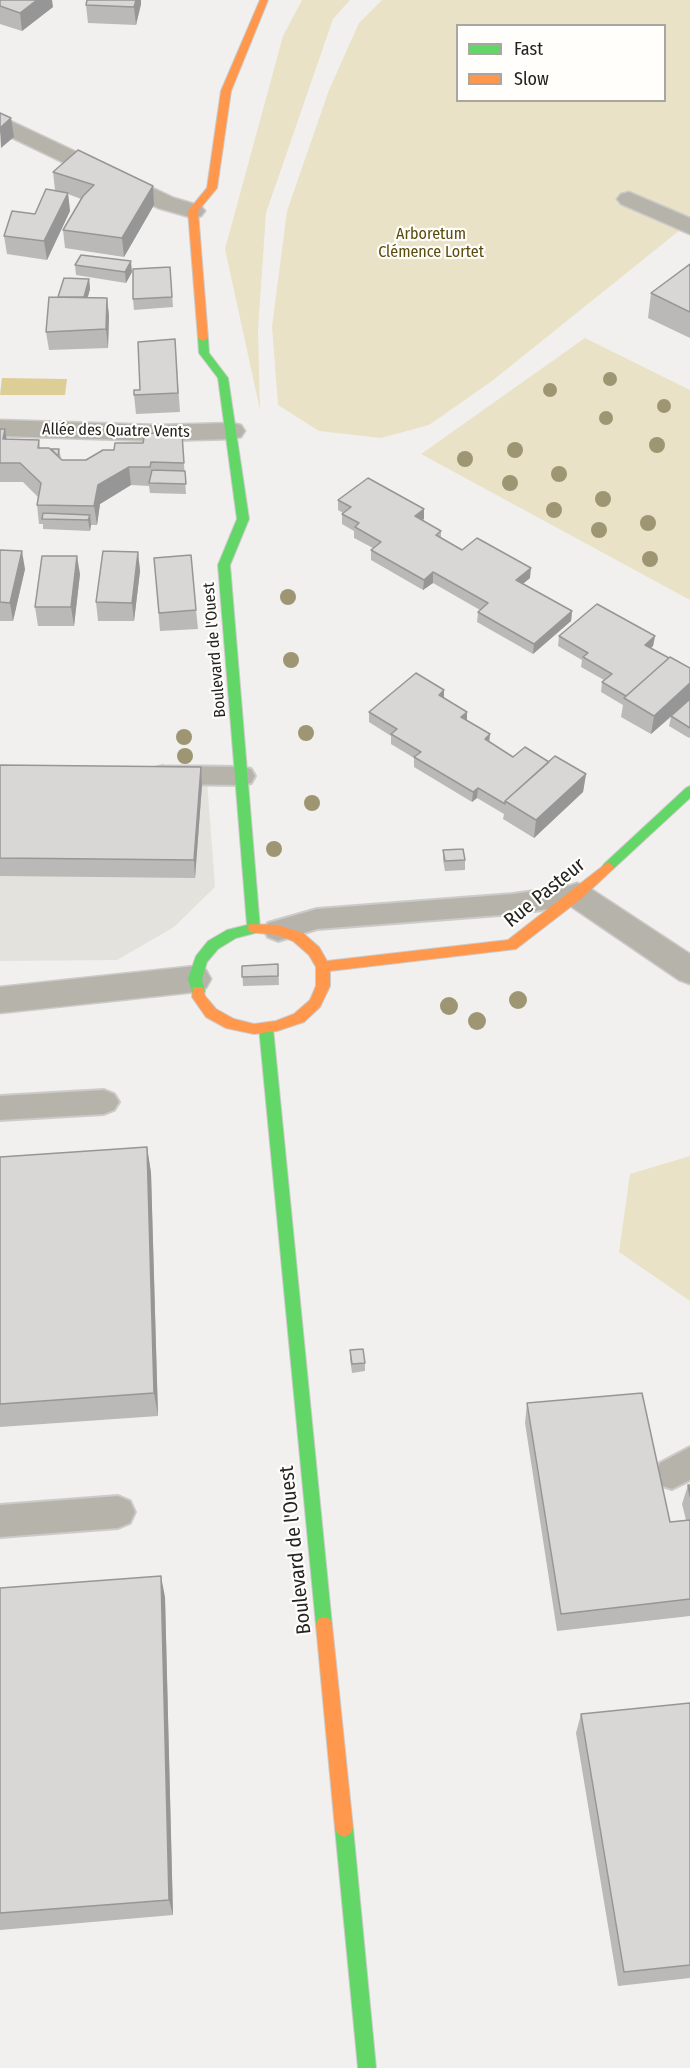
<!DOCTYPE html>
<html>
<head>
<meta charset="utf-8">
<style>
	body { margin:0 }
	#map { position:relative; width:690px; height:2068px; overflow:hidden; background:#f1f0ef; font-family:"Fira Sans Condensed",sans-serif }
	canvas { display:block }
	.legend { position:absolute; left:456px; top:24px; width:210px; height:78px; box-sizing:border-box; background:#fffefb; border:2px solid #a7a6a3; margin:0; padding:8px 10px; list-style:none; font-size:18px; color:#222220 }
	.legend li { display:flex; align-items:center; gap:12px; height:30px }
	.legend b { width:30px; border:2px solid #a7a6a3 }
</style>
</head>
<body>
<div id="map">
<canvas width="690" height="2068"></canvas>
<ul class="legend">
<li><b style="height:8px;background:#63d668"></b>Fast</li>
<li><b style="height:8px;background:#ff974d"></b>Slow</li>
</ul>
</div>
<script>
const c = document.querySelector('canvas').getContext('2d');
c.lineJoin = 'round';
function paint(path, color) {
  c.fillStyle = color;
  c.fill(path, 'evenodd');
}
function poly(rows) {
  const path = new Path2D();
  for (const r of rows) {
    path.moveTo(r[0], r[1]);
    for (let i = 2; i < r.length; i += 2) path.lineTo(r[i], r[i + 1]);
  }
  return path;
}
function strokePath(path, color, width, dash) {
  c.strokeStyle = color;
  c.lineWidth = width;
  c.lineCap = dash ? 'butt' : 'round';
  c.setLineDash(dash || []);
  c.stroke(path);
}
function drawText(font, color, halo, rows, align = 'center') {
  c.font = font + ' "Fira Sans Condensed",sans-serif';
  c.lineWidth = 4.5;
  c.setLineDash([]);
  c.textBaseline = 'middle';
  c.strokeStyle = halo;
  c.fillStyle = color;
  for (const [text, x, y, turn = 0] of rows) {
    c.save();
    c.translate(x, y);
    c.rotate((+turn || 0) * Math.PI / 180);
    c.textAlign = isNaN(turn) ? turn : align;
    if (halo) c.strokeText(text, 0, 0);
    c.fillText(text, 0, 0);
    c.restore();
  }
}
const built = poly([
	[0,778,207,781,215,887,174,927,117,960,0,961]
]);
const green = poly([
	[302,0,350,0,333,19,266,213,258,330,260,410,225,249,283,36],
	[382,0,690,0,690,222,492,381,429,425,381,438,319,431,278,405,272,326,287,211,329,90,359,23],
	[458,26,664,26,664,100,458,100],
	[585,338,690,390,690,600,421,454],
	[690,1156,690,1301,619,1252,630,1174]
]);
const water = poly([
	[2,378,67,379,65,395,0,395]
]);
const lane = poly([
	[163,766,242,767,251,769,255,776,251,783,242,785,163,784,154,782,150,775,154,768,163,766],
	[577,885,587,888,591,895,587,902,577,905,513,914,317,929,278,941,268,937,264,930,268,923,317,909,513,894,577,885],
	[104,1090,114,1094,119,1102,114,1110,104,1114,0,1120,0,1096,104,1090],
	[690,1447,690,1480,672,1489,660,1485,656,1474,660,1463,690,1447],
	[118,1496,130,1501,135,1512,130,1523,118,1528,0,1537,0,1505,118,1496]
]);
const street = poly([
	[0,116,174,198,201,206,205,211,201,216,193,218,158,208,0,132,0,116],
	[629,192,690,218,690,234,621,204,617,199,621,194,629,192],
	[0,420,158,425,232,423,241,425,245,431,241,437,232,439,158,441,0,436,0,420],
	[577,883,588,887,690,954,690,984,679,980,566,903,561,895,566,887,577,883],
	[195,966,206,970,211,979,206,988,195,992,0,1013,0,987,195,966]
]);
const fast = poly([
	[203,335,208,338,209,353,228,378,249,519,230,565,260,928,259,932,236,938,218,949,207,962,202,979,205,991,203,995,198,996,193,995,188,979,196,956,208,941,227,930,247,925,218,565,237,519,218,378,199,353,198,338,203,335],
	[690,786,690,798,612,870,604,870,602,867,604,864,686,788,690,786],
	[266,1023,271,1024,273,1028,332,1625,330,1631,324,1633,318,1631,316,1625,259,1028,261,1024,266,1023],
	[344,1819,350,1822,353,1828,376,2068,358,2068,335,1828,338,1822,344,1819]
]);
const slow = poly([
	[260,0,268,0,231,91,217,188,198,211,208,338,203,341,198,338,188,211,207,188,221,91,260,0],
	[608,862,614,867,612,870,582,898,516,949,330,971,330,986,320,1007,304,1022,277,1031,254,1034,226,1028,206,1017,192,997,193,987,203,987,205,996,216,1009,234,1019,254,1024,276,1021,294,1014,310,1000,316,986,316,967,309,955,293,941,277,935,249,932,248,928,249,924,278,925,303,933,319,947,327,961,508,940,608,862],
	[324,1617,330,1619,332,1625,353,1828,350,1834,344,1837,338,1834,335,1828,316,1625,318,1619,324,1617]
]);
const trees = [
	[610,379,7],
	[550,390,7],
	[664,406,7],
	[606,418,7],
	[657,445,8],
	[515,450,8],
	[465,459,8],
	[559,474,8],
	[510,483,8],
	[603,499,8],
	[554,510,8],
	[648,523,8],
	[599,530,8],
	[650,559,8],
	[288,597,8],
	[291,660,8],
	[306,733,8],
	[184,737,8],
	[185,756,8],
	[312,803,8],
	[274,849,8],
	[518,1000,9],
	[449,1006,9],
	[477,1021,9]
];
const wall = poly([
	[0,0,53,7,22,31,0,24],
	[141,4,136,25,88,23,86,5],
	[53,172,154,205,124,257,65,248,63,230,81,199,68,194,70,211,47,260,7,254,4,236,35,214,55,190],
	[690,264,690,338,648,318,651,293],
	[75,265,132,272,126,283,76,275],
	[170,267,173,307,134,310,133,299],
	[89,279,90,289,88,297,107,298,109,316,108,348,49,350,46,332,58,297],
	[175,339,180,412,136,414,134,395,140,390],
	[0,429,7,439,39,440,40,448,59,449,61,458,62,460,86,460,114,450,182,434,186,494,150,493,149,486,131,485,100,504,97,525,91,525,90,531,43,529,43,524,39,524,37,505,38,497,23,482,0,482],
	[338,500,424,509,424,519,422,520,441,531,441,538,462,550,530,578,523,584,572,611,571,621,533,654,477,622,478,612,480,610,433,583,423,590,371,560,371,550,373,548,354,538,354,531,342,524,342,514,343,513,338,510],
	[0,550,25,569,13,621,0,621],
	[138,552,140,571,134,621,98,621,96,602],
	[154,558,196,610,198,629,160,631],
	[80,574,74,626,38,626,35,607],
	[559,636,655,636,653,646,651,648,690,699,690,737,689,738,669,726,671,717,651,734,621,717,623,705,601,692,602,682,604,680,581,667,582,660,558,646],
	[444,690,444,698,467,712,467,720,490,742,513,757,549,762,586,774,583,792,534,838,503,819,504,814,477,798,472,802,414,767,414,758,391,744,391,736,369,722,369,712],
	[0,765,201,767,202,785,195,878,0,876],
	[443,850,465,860,465,870,445,871,443,860],
	[278,964,279,985,243,986,242,966],
	[147,1147,151,1173,158,1416,0,1427,0,1157],
	[350,1350,365,1363,365,1371,352,1373,350,1359],
	[527,1403,670,1522,686,1520,682,1504,688,1485,690,1485,690,1616,557,1631,525,1423],
	[0,1588,165,1597,173,1915,0,1930],
	[690,1703,690,1978,618,1986,576,1733,581,1714]
]);
const shadedWall = poly([
	[37,0,52,0,53,7,22,31,20,13],
	[136,0,141,0,141,4,136,25,134,7],
	[11,118,14,137,1,148,0,128],
	[153,186,154,205,124,257,122,238],
	[68,193,70,211,47,260,44,241],
	[131,261,132,272,126,283,125,272],
	[89,279,90,289,82,316,81,306],
	[107,298,109,316,108,348,106,329],
	[5,429,8,448,3,439],
	[129,467,131,485,100,504,97,525,94,506,98,485],
	[424,509,424,519,414,527,415,516],
	[90,515,91,525,90,531,88,520],
	[22,551,25,569,13,621,10,603],
	[138,552,140,571,134,621,132,603],
	[77,556,80,574,74,626,71,607],
	[531,568,530,578,515,590,516,580],
	[433,572,433,583,423,590,424,580],
	[572,611,571,621,533,654,534,644],
	[655,636,653,646,643,655,645,645],
	[690,683,690,699,651,734,654,716],
	[444,690,444,700,439,695],
	[467,712,467,722,461,717],
	[490,734,489,744,485,739],
	[201,767,202,785,195,878,194,860],
	[586,774,583,792,534,838,536,820],
	[478,788,477,798,472,802,473,792],
	[147,1147,151,1173,158,1416,154,1393],
	[161,1576,165,1597,173,1915,169,1900]
]);
const building = poly([
	[0,0,37,0,20,13,0,6,0,0],
	[87,0,136,0,134,7,86,5,87,0],
	[0,113,11,118,0,128,0,113],
	[78,150,153,186,122,238,63,230,83,196,94,185,53,172,78,150],
	[46,189,68,193,44,241,4,236,12,211,35,214,46,189],
	[81,255,131,261,125,272,75,265,81,255],
	[690,264,690,312,651,293,690,264],
	[170,267,172,297,133,299,133,269,170,267],
	[64,278,89,279,84,297,58,297,64,278],
	[49,297,107,298,106,329,46,332,49,297],
	[175,339,178,393,134,395,134,390,140,390,138,342,175,339],
	[0,429,5,429,3,439,39,440,38,448,49,448,62,460,86,460,103,450,114,450,115,443,143,443,145,433,182,434,184,463,151,462,150,467,129,467,98,485,94,506,37,505,41,483,20,463,0,463,0,429],
	[51,449,59,449,58,456,51,449],
	[152,470,185,471,186,484,149,483,152,470],
	[368,478,424,509,415,516,441,531,436,535,462,550,477,538,531,568,516,580,572,611,534,644,478,612,488,603,433,572,424,580,371,550,381,542,355,527,359,523,342,514,351,507,338,500,368,478],
	[43,513,90,515,88,520,42,519,43,513],
	[0,550,22,551,10,603,0,602,0,550],
	[103,551,138,552,132,603,96,602,103,551],
	[191,555,196,610,159,613,154,558,191,555],
	[42,556,77,556,71,607,35,607,42,556],
	[597,604,655,636,645,645,669,658,626,696,602,682,612,674,583,657,588,653,559,636,597,604],
	[670,657,690,668,690,683,654,716,624,698,670,657],
	[416,673,444,690,439,695,467,712,461,717,490,734,485,739,513,757,525,747,549,762,505,801,505,804,478,788,473,792,414,757,421,752,391,734,397,729,369,712,416,673],
	[690,699,690,728,671,716,690,699],
	[555,756,586,774,536,820,505,801,555,756],
	[0,765,201,767,194,860,0,858,0,765],
	[463,849,465,860,445,861,443,850,463,849],
	[278,964,278,976,242,977,242,966,278,964],
	[147,1147,154,1393,0,1404,0,1157,147,1147],
	[363,1349,365,1363,352,1364,350,1350,363,1349],
	[642,1393,670,1522,690,1520,690,1599,561,1614,527,1403,642,1393],
	[688,1485,690,1485,690,1496,688,1485],
	[161,1576,169,1900,0,1913,0,1588,161,1576],
	[690,1703,690,1965,624,1972,581,1714,690,1703]
]);
const farParknames = [
	["Arboretum",431,235],
	["Clémence Lortet",431,253]
];
const farStreetnames = [
	["Allée des Quatre Vents",116,431,1],
	["Boulevard de l'Ouest",215,650,-95]
];
const streetNames = [
	["Rue Pasteur",545,893,-39],
	["Boulevard de l'Ouest",296,1550,-96]
];
paint(built, '#e4e2dc');
paint(green, '#e9e2c6');
paint(water, '#ddce96');
strokePath(lane, '#cccbca', 4);
strokePath(street, '#cccbca', 3);
strokePath(fast, '#cccbca', 2);
strokePath(slow, '#cccbca', 2);
paint(lane, '#b6b4aa');
paint(street, '#b6b4aa');
paint(fast, '#63d668');
paint(slow, '#ff974d');
c.fillStyle = '#9e9673';
for (const [x, y, r] of trees) {
  c.beginPath();
  c.arc(x, y, r, 0, 2 * Math.PI);
  c.fill();
}
paint(wall, '#bab9b8');
paint(shadedWall, '#979696');
paint(building, '#d8d7d6');
strokePath(building, '#979696', 1.5);
drawText('16px', '#5b4c0e', '#fffefb', farParknames);
drawText('16px', '#222220', '#fffefb', farStreetnames);
drawText('20px', '#222220', '#fffefb', streetNames);
</script>
</body>
</html>
